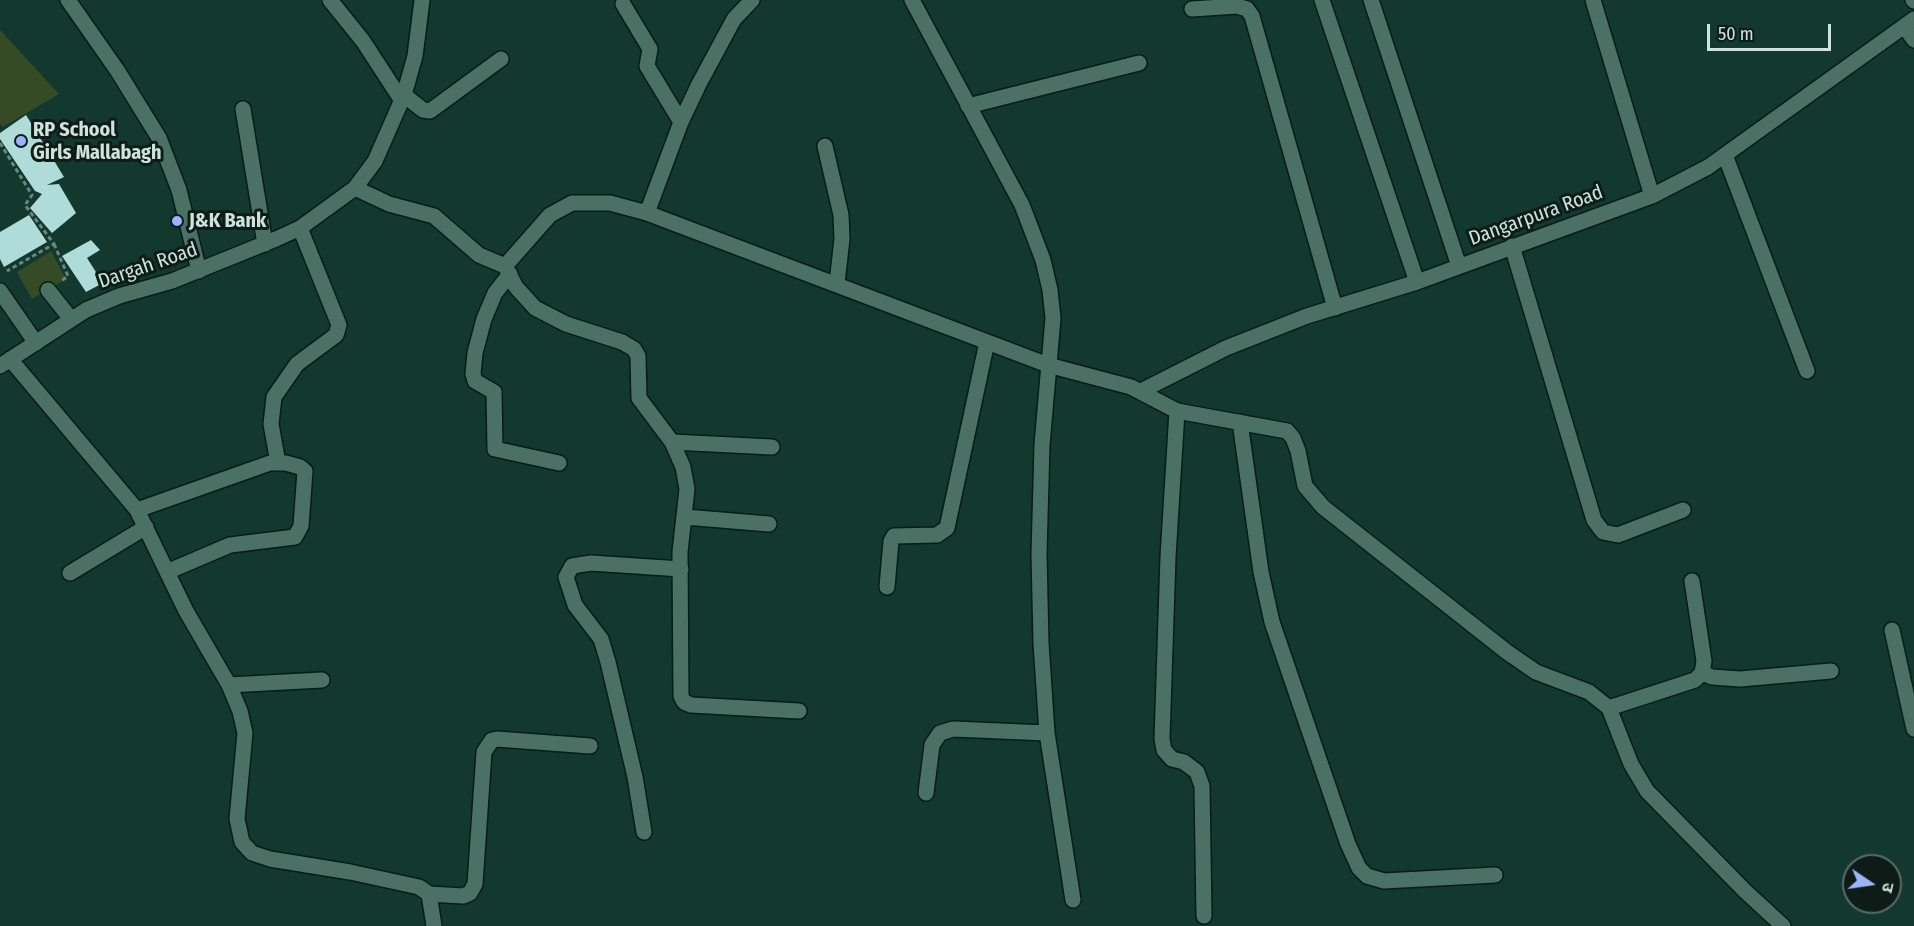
<!DOCTYPE html>
<html>
<head>
<meta charset="utf-8">
<style>
	body { margin:0 }
	#map { position:relative; width:1914px; height:926px; overflow:hidden; background:#13382e; font-family:"Fira Sans Condensed","Noto Sans Devanagari",sans-serif }
	canvas { display:block }
	.north { position:absolute; left:1842px; top:854px; width:60px; height:60px; box-sizing:border-box; background:#0d1c17; border:2px solid #5b6c66; border-radius:50%; rotate:103deg; font-size:16px; font-weight:700; line-height:24px; text-align:center; color:#cfe3dc }
	.north::after { content:''; display:block; margin:auto; width:21px; height:27px; background:#9cb4fd; clip-path:polygon(50% 0,100% 100%,50% 72%,0 100%) }
	.scale { position:absolute; left:1707px; top:24px; width:124px; height:27px; box-sizing:border-box; border:3px solid #cfe3dc; border-top:0; padding-left:8px; font-size:18px; line-height:21px; white-space:nowrap; color:#cfe3dc; -webkit-text-stroke:4px #0d1c17; paint-order:stroke }
</style>
</head>
<body>
<div id="map">
<canvas width="1914" height="926"></canvas>
<div class="north">उ</div>
<div class="scale">50 m</div>
</div>
<script>
const c = document.querySelector('canvas').getContext('2d');
c.lineJoin = 'round';
function paint(path, color) {
  c.fillStyle = color;
  c.fill(path, 'evenodd');
}
function poly(rows) {
  const path = new Path2D();
  for (const r of rows) {
    path.moveTo(r[0], r[1]);
    for (let i = 2; i < r.length; i += 2) path.lineTo(r[i], r[i + 1]);
  }
  return path;
}
function strokePath(path, color, width, dash) {
  c.strokeStyle = color;
  c.lineWidth = width;
  c.lineCap = dash ? 'butt' : 'round';
  c.setLineDash(dash || []);
  c.stroke(path);
}
function drawText(font, color, halo, rows, align = 'center') {
  c.font = font + ' "Fira Sans Condensed",sans-serif';
  c.lineWidth = 6;
  c.setLineDash([]);
  c.textBaseline = 'middle';
  c.strokeStyle = halo;
  c.fillStyle = color;
  for (const [text, x, y, turn = 0] of rows) {
    c.save();
    c.translate(x, y);
    c.rotate((+turn || 0) * Math.PI / 180);
    c.textAlign = isNaN(turn) ? turn : align;
    if (halo) c.strokeText(text, 0, 0);
    c.fillText(text, 0, 0);
    c.restore();
  }
}
const green = poly([
	[0,30,59,94,3,127,0,124],
	[51,251,66,279,32,299,17,272]
]);
const building = poly([
	[26,115,64,177,47,185,59,184,76,213,52,233,30,208,42,194,35,191,0,139,0,133],
	[29,215,47,242,4,267,0,259,0,232],
	[91,240,100,250,87,258,103,283,86,292,62,256]
]);
const path = poly([
	[0,143,32,195,25,205,54,244,7,271],
	[54,244,68,276,60,282]
]);
const minor = poly([
	[68,0,117,70,159,138,179,190,199,271],
	[330,0,363,41,402,101],
	[912,0,1022,205,1043,260,1050,290,1053,318,1042,445,1039,554,1041,643,1047,733,1073,900],
	[1322,0,1417,282],
	[1371,0,1459,266],
	[1593,0,1652,196],
	[1913,0,1914,1],
	[623,4,650,49,647,66,681,122],
	[1192,9,1237,6,1247,9,1252,16,1335,308],
	[1904,26,1914,40],
	[404,95,423,110,430,111,501,59],
	[968,106,1139,63],
	[243,109,265,244],
	[825,146,841,215,842,239,837,283],
	[1725,155,1807,371],
	[355,188,389,204,434,216,479,255,505,266,550,215,572,203,610,203,647,213,1048,365,1131,387,1177,411,1287,431,1293,438,1298,451,1305,486,1323,507,1507,652,1536,672,1589,692,1609,708,1631,764,1647,791,1745,891,1783,926],
	[647,213,681,122,699,84,734,19,752,0],
	[1512,246,1594,520,1603,532,1618,535,1683,510],
	[505,266,516,287,535,308,566,324,622,342,634,349,638,356,639,398,672,442,683,467,687,489,680,552,681,696,684,702,691,705,799,711],
	[510,274,495,293,484,319,475,353,473,374,475,381,494,392,495,449,559,463],
	[48,290,71,319],
	[0,291,36,343],
	[10,359,137,510,186,611,229,685,240,711,245,733,237,819,242,842,252,853,270,859,350,872,419,887,429,894,434,926],
	[0,366,86,310,119,296,172,281,276,239,300,228,355,188,375,161,404,95,415,56,422,0],
	[1141,391,1226,348,1307,316,1417,282,1652,196,1708,167,1914,19],
	[1177,411,1168,557,1162,739,1164,750,1172,759,1184,762,1197,772,1202,786,1204,916],
	[1240,422,1261,572,1272,622,1348,844,1359,868,1367,876,1384,881,1495,875],
	[672,442,772,447],
	[278,463,271,424,274,397,297,364,336,335,339,325,300,228],
	[137,510,270,463,286,463,300,467,305,471,301,526,295,537,230,545,169,571],
	[685,517,769,524],
	[70,573,146,527],
	[887,587,891,541,894,536,937,535,947,528,987,342],
	[1892,630,1914,729],
	[1702,673,1712,677,1740,679,1831,671],
	[229,685,322,680],
	[1609,708,1695,680,1702,673,1704,661,1692,581],
	[926,793,932,745,940,733,953,729,1047,733],
	[644,832,635,777,608,662,601,639,575,605,566,577,572,566,591,563,681,569],
	[429,894,463,896,470,893,475,884,484,752,492,740,497,739,590,746]
]);
const markers = [
	[21,141,6,"#9cb4fd"],
	[177,221,6,"#9cb4fd"]
];
const poiNames = [
	["RP School",33,130],
	["Girls Mallabagh",33,153],
	["J&K Bank",189,221]
];
const streetNames = [
	["Dangarpura Road",1536,216,-20],
	["Dargah Road",148,266,-19]
];
paint(green, '#354b26');
paint(building, '#afdcd9');
strokePath(minor, '#021e17', 18);
strokePath(path, '#69877e', 3, [4.5, 3]);
strokePath(minor, '#4b7064', 15);
for (const [x, y, r, color] of markers) {
  const dot = new Path2D();
  dot.arc(x, y, r, 0, 2 * Math.PI);
  c.fillStyle = color;
  c.fill(dot);
  strokePath(dot, '#0d1c17', 2);
}
drawText('bold 20px', '#cfe3dc', '#0d1c17', poiNames, 'left');
drawText('20px', '#cfe3dc', '#0d1c17', streetNames);
</script>
</body>
</html>
